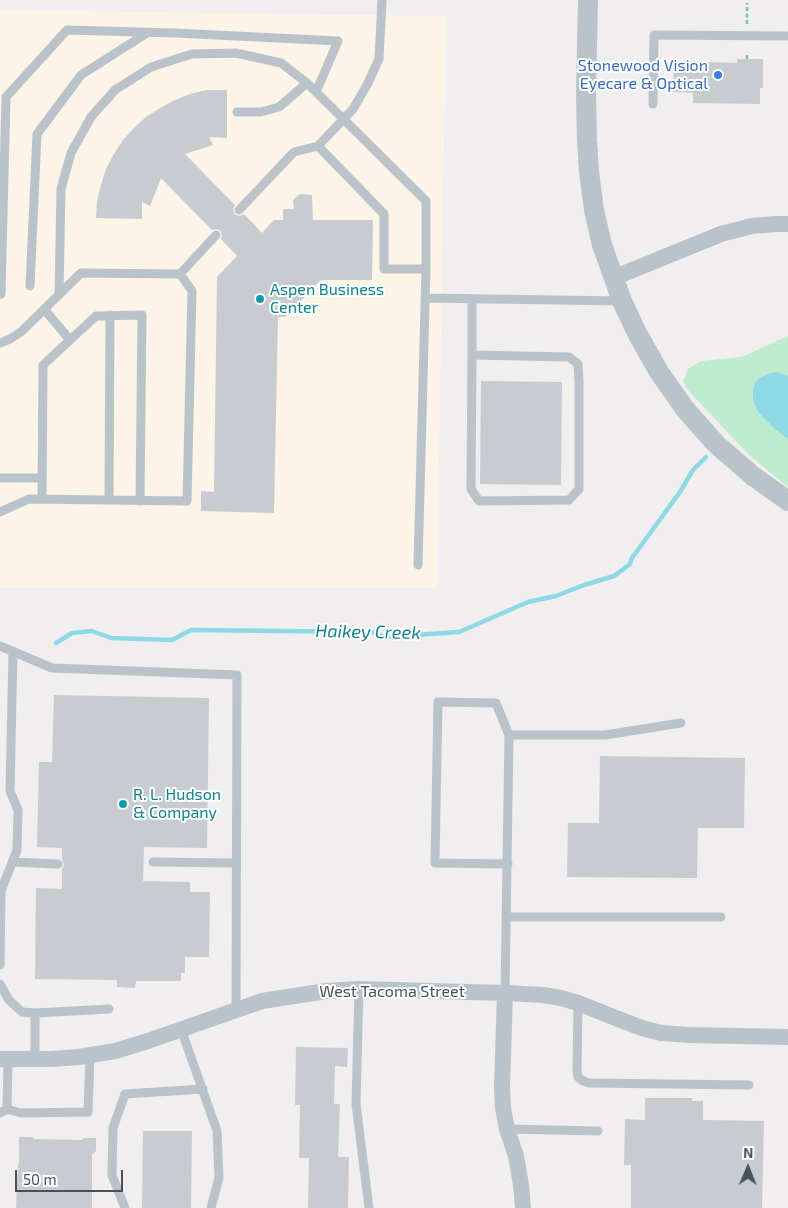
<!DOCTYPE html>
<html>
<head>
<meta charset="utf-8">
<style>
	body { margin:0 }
	#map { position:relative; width:788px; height:1208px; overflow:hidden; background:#f0eeee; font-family:"Exo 2",sans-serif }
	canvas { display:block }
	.north { position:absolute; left:723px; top:1143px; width:50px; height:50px; -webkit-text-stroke:4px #fff; paint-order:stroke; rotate:1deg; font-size:14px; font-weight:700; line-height:20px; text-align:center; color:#47525a }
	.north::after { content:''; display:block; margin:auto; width:18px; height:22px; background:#47525a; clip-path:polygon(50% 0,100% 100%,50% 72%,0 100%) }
	.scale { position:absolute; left:15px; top:1170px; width:108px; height:22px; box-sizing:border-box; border:2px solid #47525a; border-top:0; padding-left:6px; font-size:15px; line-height:18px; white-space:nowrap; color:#47525a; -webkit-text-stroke:4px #fff; paint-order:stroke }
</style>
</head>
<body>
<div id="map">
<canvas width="788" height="1208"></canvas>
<div class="north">N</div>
<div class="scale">50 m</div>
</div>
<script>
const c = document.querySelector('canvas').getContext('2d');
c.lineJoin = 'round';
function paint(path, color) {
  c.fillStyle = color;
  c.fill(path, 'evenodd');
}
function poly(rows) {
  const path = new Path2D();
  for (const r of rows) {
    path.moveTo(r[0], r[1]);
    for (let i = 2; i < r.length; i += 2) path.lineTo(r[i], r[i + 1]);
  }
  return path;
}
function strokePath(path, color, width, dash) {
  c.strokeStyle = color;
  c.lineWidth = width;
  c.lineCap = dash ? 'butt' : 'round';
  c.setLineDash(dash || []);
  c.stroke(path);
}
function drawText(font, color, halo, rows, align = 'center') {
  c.font = font + ' "Exo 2",sans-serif';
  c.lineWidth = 4;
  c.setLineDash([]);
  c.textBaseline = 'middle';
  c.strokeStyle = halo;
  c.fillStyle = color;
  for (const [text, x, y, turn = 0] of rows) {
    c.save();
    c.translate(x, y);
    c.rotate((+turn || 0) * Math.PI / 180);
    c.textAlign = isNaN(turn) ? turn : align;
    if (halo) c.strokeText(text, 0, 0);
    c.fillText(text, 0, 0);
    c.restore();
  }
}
const commercial = poly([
	[0,10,446,16,437,588,0,588]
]);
const green = poly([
	[788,336,788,487,750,456,686,388,683,381,688,369,701,361,742,357]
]);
const water = poly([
	[777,372,788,376,788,439,775,429,758,412,753,400,753,390,755,383,761,377,771,373]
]);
const stream = poly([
	[56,643,72,633,92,631,111,638,172,640,191,630,372,632,385,637,459,632,528,602,556,596,584,585,614,576,630,564,632,558,680,492,693,470,706,457]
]);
const building = poly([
	[737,59,763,59,763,88,760,88,760,104,693,103,693,93,673,92,674,61,737,63],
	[207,90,227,90,227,138,209,137,213,145,185,154,235,205,233,209,235,215,240,216,244,214,262,233,274,220,283,220,283,209,294,209,293,200,300,194,312,195,313,220,373,220,372,280,321,280,285,317,278,317,274,513,201,511,201,491,214,492,217,277,237,256,221,239,222,236,221,231,217,229,212,230,161,178,150,206,142,202,142,219,96,218,97,201,101,185,106,169,114,154,123,140,134,128,146,117,160,108,175,100,190,94],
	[481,381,562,382,561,485,480,484],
	[54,695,209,698,207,848,144,847,143,881,190,882,190,892,210,892,209,957,185,957,185,973,181,973,181,981,136,981,135,988,117,987,117,980,35,979,36,888,62,889,62,869,64,865,62,859,62,848,37,847,39,762,52,762],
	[600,756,745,758,744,828,698,828,697,878,567,877,568,823,599,823],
	[296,1047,348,1048,347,1067,335,1066,334,1104,340,1104,338,1157,349,1157,348,1208,308,1208,309,1158,299,1158,300,1105,295,1105],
	[645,1098,692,1098,692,1101,703,1101,703,1120,764,1121,762,1208,631,1208,631,1165,624,1165,625,1119,645,1120],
	[143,1131,192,1131,191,1208,142,1208],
	[19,1137,32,1137,34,1139,81,1140,84,1138,96,1138,96,1151,92,1154,92,1208,16,1208,18,1164,19,1164]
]);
const path = poly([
	[747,24,747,3],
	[747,59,747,54]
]);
const service = poly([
	[653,104,654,35,788,36],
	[237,112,261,112,279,107,307,83],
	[318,146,384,214,384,269,426,269],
	[239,210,294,152,318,146,353,109,367,85,379,59,382,0],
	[30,286,37,134,81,75,147,33],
	[1,294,6,97,67,30,175,33,338,41,316,92],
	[59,295,61,189,71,153,91,117,115,90,151,67,192,54,236,53,281,63,307,83,426,201,426,269,418,565],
	[425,298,622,301],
	[44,309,70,340],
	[0,343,10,339,22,331,81,273,180,274,216,235],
	[472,355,569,357,578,364,579,382,579,489,569,500,479,501,471,489,472,355,472,299],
	[0,478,42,478],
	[42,499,43,365,96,316,142,315,140,501],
	[109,500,110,315],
	[0,512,29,499,187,501,192,291,180,274],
	[0,646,52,668,237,675,236,1010],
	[12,862,58,864],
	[153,862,236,863],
	[508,864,435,863,438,702,496,703,509,735],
	[506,917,721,917],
	[0,965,1,891,17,850,18,810,10,791,13,651],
	[0,984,9,1000,22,1012,35,1013],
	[359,989,356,1104,369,1208],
	[505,993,509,735,605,735,681,723],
	[578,1003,577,1071,578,1077,583,1081,589,1083,749,1085],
	[181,1029,217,1131,219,1178,211,1208],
	[35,1059,35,1013,109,1009],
	[7,1109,8,1059],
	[0,1113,7,1109,21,1113,88,1112,90,1056],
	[507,1129,598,1131],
	[125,1208,112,1175,113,1128,125,1094,203,1089]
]);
const minor = poly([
	[613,278,721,234,752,226,776,224,788,224],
	[505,993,502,1087,503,1108,507,1129,516,1156,521,1185,523,1208],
	[0,1059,51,1059,79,1057,115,1051,148,1041,262,1001,326,991,359,989,505,993,543,995,561,998,578,1003,626,1022,642,1028,661,1033,689,1035,788,1037]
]);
const tertiary = poly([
	[588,0,586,95,587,140,589,172,594,210,602,245,622,301,637,333,659,372,685,409,716,444,753,476,788,501]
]);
const markers = [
	[718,75,5,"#3f7fe0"],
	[260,299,5,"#0f9aa8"],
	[123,804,5,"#0f9aa8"]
];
const shopNames = [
	["Stonewood Vision",708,66],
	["Eyecare & Optical",708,84]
];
const cultureNames = [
	["Aspen Business",270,290],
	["Center",270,308],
	["R. L. Hudson",133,795],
	["& Company",133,813]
];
const streetNames = [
	["West Tacoma Street",392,992]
];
const waterNames = [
	["Haikey Creek",368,632,1]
];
paint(commercial, '#fbf4e7');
paint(green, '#beeccd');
paint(water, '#8dd9e6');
strokePath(stream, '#8dd9e6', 4.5);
paint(building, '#c8cbd0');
strokePath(path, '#78c89c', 2.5, [4, 2.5]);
strokePath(service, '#bac3ca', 9);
strokePath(minor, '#bac3ca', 16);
strokePath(tertiary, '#bac3ca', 20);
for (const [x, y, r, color] of markers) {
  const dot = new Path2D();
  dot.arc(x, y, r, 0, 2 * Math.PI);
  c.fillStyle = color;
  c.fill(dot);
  strokePath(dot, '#fff', 2);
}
drawText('16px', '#366cbe', '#fff', shopNames, 'right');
drawText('16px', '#0d838f', '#fff', cultureNames, 'left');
drawText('16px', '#47525a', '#fff', streetNames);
drawText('italic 18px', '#147f92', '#fff', waterNames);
</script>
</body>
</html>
